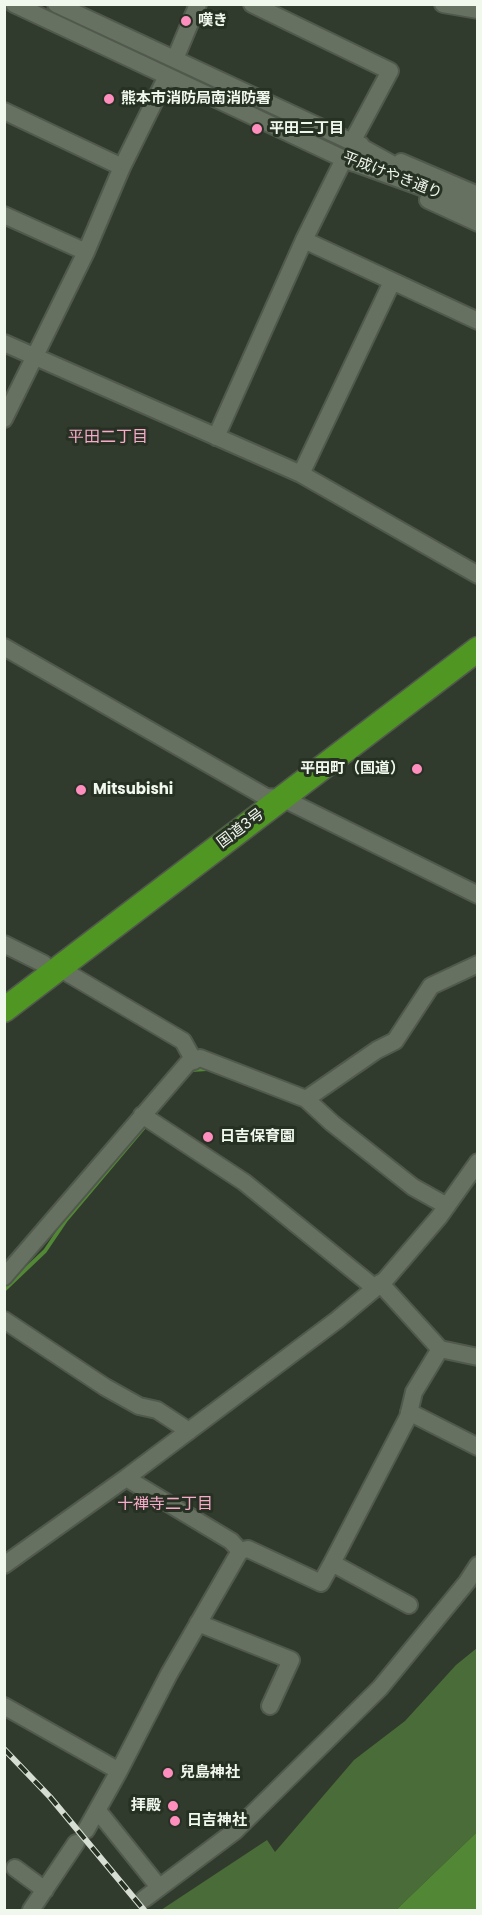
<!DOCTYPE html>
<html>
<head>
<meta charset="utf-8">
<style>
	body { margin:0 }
	#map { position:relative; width:482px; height:1915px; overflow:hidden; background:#313b2d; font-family:Poppins,sans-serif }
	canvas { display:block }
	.frame { position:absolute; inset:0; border:6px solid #f0f7ed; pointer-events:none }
</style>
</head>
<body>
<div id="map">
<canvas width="482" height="1915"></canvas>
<div class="frame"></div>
</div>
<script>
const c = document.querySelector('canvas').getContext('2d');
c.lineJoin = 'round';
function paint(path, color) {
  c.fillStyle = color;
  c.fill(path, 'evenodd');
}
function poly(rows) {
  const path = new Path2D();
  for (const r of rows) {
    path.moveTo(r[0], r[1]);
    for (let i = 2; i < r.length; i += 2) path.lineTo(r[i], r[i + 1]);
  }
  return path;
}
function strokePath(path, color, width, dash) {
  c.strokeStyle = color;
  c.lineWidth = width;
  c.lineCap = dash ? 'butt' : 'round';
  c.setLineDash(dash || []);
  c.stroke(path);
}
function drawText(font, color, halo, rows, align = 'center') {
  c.font = font + ' Poppins,"Noto Sans JP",sans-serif';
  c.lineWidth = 6;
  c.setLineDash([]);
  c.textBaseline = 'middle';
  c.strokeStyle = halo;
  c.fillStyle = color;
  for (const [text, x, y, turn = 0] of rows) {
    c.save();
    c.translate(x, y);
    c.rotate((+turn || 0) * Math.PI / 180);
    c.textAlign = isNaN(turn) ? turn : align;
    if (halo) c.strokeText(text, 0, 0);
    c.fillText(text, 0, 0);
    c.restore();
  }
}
const green = poly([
	[477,1648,477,1832,396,1910,161,1910,267,1840,275,1852,354,1760,405,1721,456,1665]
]);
const water = poly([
	[477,1832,477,1910,396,1910]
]);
const stream = poly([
	[191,1070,207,1069],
	[4,1290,45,1251,66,1220,146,1125]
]);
const minor = poly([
	[14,4,344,159,460,201],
	[56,4,352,142,410,174],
	[252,4,390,71,352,142,361,145],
	[443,4,478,10],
	[175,59,198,4],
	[4,111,122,167],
	[401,162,478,195],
	[451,197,478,210],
	[428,200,478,223],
	[4,215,86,252],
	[304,240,478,321],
	[4,343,301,474,478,575],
	[4,419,86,252,122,167,167,76],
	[216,437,304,240,344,159,354,163],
	[301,474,392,282],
	[4,647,266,797,282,798,478,895],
	[4,944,44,964],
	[59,968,183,1041,194,1061],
	[306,1099,332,1123,413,1187,447,1206],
	[142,1115,244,1182,375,1288],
	[4,1277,188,1063,200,1058,306,1099,377,1050,395,1041,431,986,478,964],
	[4,1320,105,1387,139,1406,157,1410,189,1431],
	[440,1349,478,1357],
	[409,1412,478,1447],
	[126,1478,231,1541,240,1551],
	[332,1563,409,1605],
	[4,1565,126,1478,337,1320,385,1280,439,1217,478,1162],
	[198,1623,291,1660,270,1706],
	[4,1706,119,1771,86,1830],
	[119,1771,169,1674,240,1551,248,1549,321,1583,332,1563,408,1417,414,1392,440,1349,380,1283],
	[98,1811,159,1887],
	[15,1868,45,1890],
	[144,1899,235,1831,380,1688,467,1582,478,1565],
	[31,1910,76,1843]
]);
const highway = poly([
	[4,1010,478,649]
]);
const rail = poly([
	[4,1749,50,1797,144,1910]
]);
const markers = [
	[186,21,6,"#fd8ebe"],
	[109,99,6,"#fd8ebe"],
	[257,129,6,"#fd8ebe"],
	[417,769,6,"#fd8ebe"],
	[81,790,6,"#fd8ebe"],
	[208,1137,6,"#fd8ebe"],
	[168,1773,6,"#fd8ebe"],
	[173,1806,6,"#fd8ebe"],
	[175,1821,6,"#fd8ebe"]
];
const poiNames = [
	["嘆き",198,21],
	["熊本市消防局南消防署",121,99],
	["平田二丁目",269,129],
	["平田町（国道）",405,769,"right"],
	["Mitsubishi",93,790],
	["日吉保育園",220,1137],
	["兒島神社",180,1773],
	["拝殿",161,1806,"right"],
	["日吉神社",187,1821]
];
const streetNames = [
	["平成けやき通り",392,176,21],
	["国道3号",241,829,-37]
];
const neighbourhoodNames = [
	["平田二丁目",108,438],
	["十禅寺二丁目",165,1505]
];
paint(green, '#4a6c39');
paint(water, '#528835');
strokePath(stream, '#528835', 4);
strokePath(minor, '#51594d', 20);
strokePath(highway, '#51594d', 27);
strokePath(minor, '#667161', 16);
strokePath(highway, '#509622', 24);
strokePath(rail, '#d6ddd2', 6);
strokePath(rail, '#273123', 4, [11]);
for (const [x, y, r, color] of markers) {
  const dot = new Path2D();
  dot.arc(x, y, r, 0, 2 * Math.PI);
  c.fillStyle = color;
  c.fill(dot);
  strokePath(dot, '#273123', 2);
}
drawText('bold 15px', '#f0f7ed', '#273123', poiNames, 'left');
drawText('15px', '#f0f7ed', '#273123', streetNames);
drawText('16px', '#f9aaca', '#273123', neighbourhoodNames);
</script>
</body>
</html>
